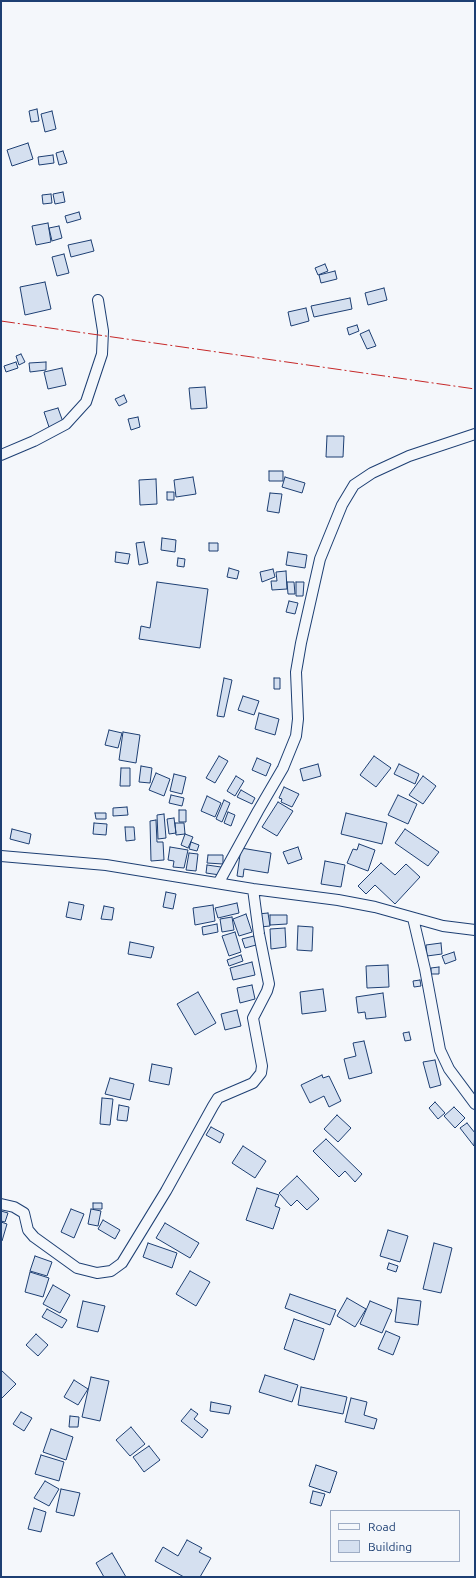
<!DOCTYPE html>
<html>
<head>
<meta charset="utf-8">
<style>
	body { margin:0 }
	#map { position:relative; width:476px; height:1578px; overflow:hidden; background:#f4f7fb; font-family:Ubuntu,sans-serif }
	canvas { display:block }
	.frame { position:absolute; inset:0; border:2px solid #1d3f73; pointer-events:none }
	.legend { position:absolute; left:330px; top:1510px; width:130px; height:52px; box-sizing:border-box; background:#f4f7fb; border:1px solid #9eadc5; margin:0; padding:5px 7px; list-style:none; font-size:12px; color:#1d3f73 }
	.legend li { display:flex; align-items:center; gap:8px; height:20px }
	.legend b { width:20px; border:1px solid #9eadc5 }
</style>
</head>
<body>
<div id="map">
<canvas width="476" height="1578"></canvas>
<div class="frame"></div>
<ul class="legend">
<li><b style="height:5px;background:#f4f7fb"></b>Road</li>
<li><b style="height:11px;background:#d5e0f0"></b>Building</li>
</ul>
</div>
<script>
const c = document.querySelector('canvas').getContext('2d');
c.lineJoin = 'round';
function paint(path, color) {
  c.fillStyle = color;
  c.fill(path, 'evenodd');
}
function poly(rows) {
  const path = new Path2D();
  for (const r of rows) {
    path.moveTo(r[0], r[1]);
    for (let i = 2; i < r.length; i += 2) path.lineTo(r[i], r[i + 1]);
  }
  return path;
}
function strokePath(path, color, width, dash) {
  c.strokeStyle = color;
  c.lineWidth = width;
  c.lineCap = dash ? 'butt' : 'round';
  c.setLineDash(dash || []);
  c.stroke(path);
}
const building = poly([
	[37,109,39,121,31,122,29,111,37,109],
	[52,111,56,129,45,132,41,114,52,111],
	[28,143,33,159,12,166,7,150,28,143],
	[63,151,67,163,59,165,56,153,63,151],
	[53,155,54,163,39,165,38,157,53,155],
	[63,192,65,202,55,204,53,194,63,192],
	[51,194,52,203,43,204,42,195,51,194],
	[79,212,81,219,67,223,65,216,79,212],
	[48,223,51,242,36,245,32,226,48,223],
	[59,226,62,238,52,241,49,228,59,226],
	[91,240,94,251,71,257,68,245,91,240],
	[64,254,69,273,57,276,52,257,64,254],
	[325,264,328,271,318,275,315,268,325,264],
	[335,271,337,279,321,283,319,275,335,271],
	[45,282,51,309,25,315,20,287,45,282],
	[384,288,387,300,368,305,365,293,384,288],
	[350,298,352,309,314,317,311,306,350,298],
	[306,308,309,321,291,326,288,312,306,308],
	[357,325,359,331,349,335,347,328,357,325],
	[369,330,376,346,367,349,360,334,369,330],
	[21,354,25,362,19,365,16,356,21,354],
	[16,362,18,368,6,372,4,366,16,362],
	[46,362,46,370,30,372,29,363,46,362],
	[62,368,66,385,48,389,44,372,62,368],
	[205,387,207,408,191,409,189,388,205,387],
	[124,395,127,402,119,406,115,399,124,395],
	[58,408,63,422,49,427,44,412,58,408],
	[138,417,140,427,131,430,128,419,138,417],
	[327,436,344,436,343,457,326,457,327,436],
	[269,471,283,471,283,481,269,481,269,471],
	[193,477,196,494,176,497,174,480,193,477],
	[285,477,305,483,302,493,282,487,285,477],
	[156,479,157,504,140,505,139,480,156,479],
	[167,492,174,492,174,500,167,500,167,492],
	[270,493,282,494,279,513,267,511,270,493],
	[162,538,176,540,175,552,161,550,162,538],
	[144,542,148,563,139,565,136,543,144,542],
	[209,543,218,543,218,551,209,551,209,543],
	[116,552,130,554,128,564,115,562,116,552],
	[288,552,307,555,305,568,286,565,288,552],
	[178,558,185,559,184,567,177,566,178,558],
	[229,568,239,571,237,579,227,577,229,568],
	[273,569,275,577,262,582,260,572,273,569],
	[286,571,287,589,272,590,271,581,277,581,276,572,286,571],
	[157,582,208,589,200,648,139,639,141,626,150,628,157,582],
	[287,582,294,582,295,594,288,594,287,582],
	[296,582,304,582,303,596,296,596,296,582],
	[289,601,298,603,295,614,286,612,289,601],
	[224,678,232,680,224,717,217,716,224,678],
	[274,678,280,678,280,689,274,689,274,678],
	[243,696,259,701,254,715,238,710,243,696],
	[259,713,279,719,275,735,255,729,259,713],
	[109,730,122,733,118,748,105,745,109,730],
	[123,732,140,735,136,763,119,760,123,732],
	[219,756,228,761,215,783,206,778,219,756],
	[374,756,391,768,376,787,360,775,374,756],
	[257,758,271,764,266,776,252,770,257,758],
	[318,764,321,776,303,781,300,769,318,764],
	[399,764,419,774,415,784,394,774,399,764],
	[141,766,152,768,150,783,139,782,141,766],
	[121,768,130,768,130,786,120,786,121,768],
	[156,773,170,779,164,796,149,790,156,773],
	[174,774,186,777,182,794,170,791,174,774],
	[236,776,244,781,235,796,227,791,236,776],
	[423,776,436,786,423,804,409,795,423,776],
	[284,787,299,794,292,807,281,802,282,799,279,798,284,787],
	[241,790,255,798,252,804,237,797,241,790],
	[171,795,184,798,182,806,169,803,171,795],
	[398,795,417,804,408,824,388,815,398,795],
	[207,796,221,803,215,817,201,811,207,796],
	[224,800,230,803,222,822,216,819,224,800],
	[278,802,293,811,277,836,262,827,278,802],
	[127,807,128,815,113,816,113,808,127,807],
	[179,810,186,810,186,822,179,822,179,810],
	[228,812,235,815,231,826,224,823,228,812],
	[95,813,106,813,106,819,96,819,95,813],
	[346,813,387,823,382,844,341,834,346,813],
	[164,814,166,838,158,839,157,815,164,814],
	[174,818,176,833,169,834,167,819,174,818],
	[156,820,157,842,163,842,164,860,151,861,150,821,156,820],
	[94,823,107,824,106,835,93,834,94,823],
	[175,823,184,823,185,834,176,835,175,823],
	[125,827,134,827,135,840,126,841,125,827],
	[12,829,31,834,29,844,10,839,12,829],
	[405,829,439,852,428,866,395,843,405,829],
	[185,834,193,837,188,848,181,845,185,834],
	[191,842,199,845,197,851,189,849,191,842],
	[359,844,375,850,368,871,347,863,353,849,357,850,359,844],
	[170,847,188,850,184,868,173,867,174,861,168,860,170,847],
	[298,847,302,859,288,864,283,852,298,847],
	[241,848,271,853,268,873,244,869,243,877,237,876,241,848],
	[189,853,198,854,196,871,186,870,189,853],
	[208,855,223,855,223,864,207,863,208,855],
	[325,861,345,865,341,887,321,884,325,861],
	[381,863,395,875,406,864,420,877,395,904,375,885,366,894,358,886,381,863],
	[207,865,221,867,220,875,206,873,207,865],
	[166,892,176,894,173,909,163,907,166,892],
	[69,902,84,905,81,920,66,917,69,902],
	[237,903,239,913,218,918,215,908,237,903],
	[213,905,215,921,195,925,193,908,213,905],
	[104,906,114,908,112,920,101,919,104,906],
	[268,913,270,926,260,927,258,914,268,913],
	[246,914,252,932,239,936,233,919,246,914],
	[270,915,287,915,287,924,270,925,270,915],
	[232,917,234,930,222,932,220,919,232,917],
	[217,924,218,932,203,935,202,927,217,924],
	[298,926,313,927,312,951,297,950,298,926],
	[285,928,286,947,271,949,270,929,285,928],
	[235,932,241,952,229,956,222,936,235,932],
	[254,936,256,945,245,948,242,939,254,936],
	[130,942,154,947,151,958,128,954,130,942],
	[441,943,442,954,427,956,426,945,441,943],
	[454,952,456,960,445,964,442,956,454,952],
	[241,955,243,961,229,966,227,960,241,955],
	[252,962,255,975,233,980,230,968,252,962],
	[388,965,389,987,367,988,366,966,388,965],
	[439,967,439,974,431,974,431,968,439,967],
	[420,980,421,986,414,987,413,981,420,980],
	[252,985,255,999,240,1003,237,988,252,985],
	[323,989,326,1011,302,1014,300,992,323,989],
	[198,992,216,1023,195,1035,177,1004,198,992],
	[383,993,386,1017,366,1019,365,1012,358,1013,356,997,383,993],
	[237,1010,241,1026,225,1030,221,1014,237,1010],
	[409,1032,411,1040,405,1041,403,1033,409,1032],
	[364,1041,372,1073,349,1079,344,1059,356,1056,353,1043,364,1041],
	[435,1060,441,1085,430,1088,423,1062,435,1060],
	[152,1064,172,1068,169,1085,149,1081,152,1064],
	[322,1075,323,1078,329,1076,341,1101,329,1107,324,1096,310,1103,301,1085,322,1075],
	[110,1078,134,1084,130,1100,105,1094,110,1078],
	[102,1098,113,1099,110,1125,100,1124,102,1098],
	[435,1102,445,1113,438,1119,429,1108,435,1102],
	[119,1105,129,1107,127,1121,117,1120,119,1105],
	[454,1107,465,1118,455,1128,444,1116,454,1107],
	[337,1115,351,1128,338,1142,324,1129,337,1115],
	[467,1123,475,1133,474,1146,460,1128,467,1123],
	[211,1127,224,1134,220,1143,206,1135,211,1127],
	[326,1139,362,1174,355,1182,345,1171,339,1177,313,1151,326,1139],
	[243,1146,266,1161,255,1178,232,1163,243,1146],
	[297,1176,319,1199,307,1210,297,1200,291,1206,279,1193,297,1176],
	[257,1188,279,1195,275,1206,280,1208,273,1229,246,1220,257,1188],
	[93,1203,102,1203,102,1209,93,1209,93,1203],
	[71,1209,84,1214,74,1238,61,1232,71,1209],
	[91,1209,101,1211,98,1226,88,1224,91,1209],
	[1,1211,8,1213,5,1222,1,1221,1,1211],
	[103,1220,120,1230,115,1239,98,1229,103,1220],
	[1,1222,7,1224,2,1241,1,1240,1,1222],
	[165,1223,199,1243,190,1258,156,1238,165,1223],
	[388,1230,408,1236,400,1262,380,1256,388,1230],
	[148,1243,177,1253,172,1268,143,1257,148,1243],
	[434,1243,452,1248,441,1293,423,1289,434,1243],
	[35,1256,52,1262,47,1276,30,1271,35,1256],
	[389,1263,398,1266,396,1272,387,1269,389,1263],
	[190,1271,210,1282,196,1306,176,1294,190,1271],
	[30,1272,49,1278,43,1297,25,1292,30,1272],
	[53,1285,70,1295,60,1313,43,1304,53,1285],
	[290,1294,336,1310,330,1325,285,1308,290,1294],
	[347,1298,366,1309,355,1327,337,1316,347,1298],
	[398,1298,421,1301,418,1325,395,1322,398,1298],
	[83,1301,105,1306,98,1332,77,1327,83,1301],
	[370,1301,392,1310,382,1333,360,1324,370,1301],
	[47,1309,67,1320,62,1328,42,1317,47,1309],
	[294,1319,324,1329,314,1360,284,1349,294,1319],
	[386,1331,400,1337,393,1355,378,1349,386,1331],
	[36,1334,48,1345,38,1356,26,1345,36,1334],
	[1,1370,16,1384,1,1399,1,1370],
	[265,1375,298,1385,292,1402,259,1392,265,1375],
	[91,1377,109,1381,100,1421,82,1417,91,1377],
	[74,1380,88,1389,78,1405,64,1397,74,1380],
	[301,1387,347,1397,343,1414,298,1405,301,1387],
	[351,1398,367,1402,364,1415,377,1419,374,1429,345,1422,351,1398],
	[211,1402,231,1406,229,1414,210,1411,211,1402],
	[191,1409,198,1414,194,1419,208,1430,202,1438,181,1421,191,1409],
	[21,1412,32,1418,24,1431,13,1424,21,1412],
	[70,1416,79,1417,78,1427,69,1427,70,1416],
	[131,1427,145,1444,130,1456,116,1440,131,1427],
	[51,1429,73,1437,66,1460,43,1452,51,1429],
	[149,1446,160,1460,144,1472,133,1457,149,1446],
	[41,1455,64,1462,59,1481,35,1474,41,1455],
	[316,1465,337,1472,330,1493,309,1486,316,1465],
	[45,1481,59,1489,49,1506,34,1498,45,1481],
	[61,1489,80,1493,74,1516,56,1512,61,1489],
	[313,1491,325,1494,321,1506,310,1503,313,1491],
	[34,1508,46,1512,41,1532,28,1529,34,1508],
	[187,1540,202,1548,199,1552,211,1558,200,1577,184,1577,155,1561,163,1547,178,1556,187,1540],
	[112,1553,126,1577,104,1577,96,1563,112,1553]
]);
const minor = poly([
	[1,455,34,441,66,424,86,402,102,354,103,331,98,300],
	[1,856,106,865,253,889,338,900,375,907,443,926,475,930],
	[219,882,258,811,283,768,296,736,298,719,296,672,301,643,320,559,342,505,354,485,372,473,409,456,475,434],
	[413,918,425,969,440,1050,449,1069,475,1104],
	[1,1204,14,1207,24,1213,28,1230,34,1237,77,1268,97,1273,111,1271,122,1263,166,1191,213,1106,218,1098,253,1083,261,1073,262,1066,253,1018,267,991,269,984,259,934,253,889]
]);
const power = poly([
	[1,321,475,389]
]);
paint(building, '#d5e0f0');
strokePath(building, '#1d3f73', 1);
strokePath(minor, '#1d3f73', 12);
strokePath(minor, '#f4f7fb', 10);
strokePath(power, '#c62828', 1, [14, 3, 2, 3]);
</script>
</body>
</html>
